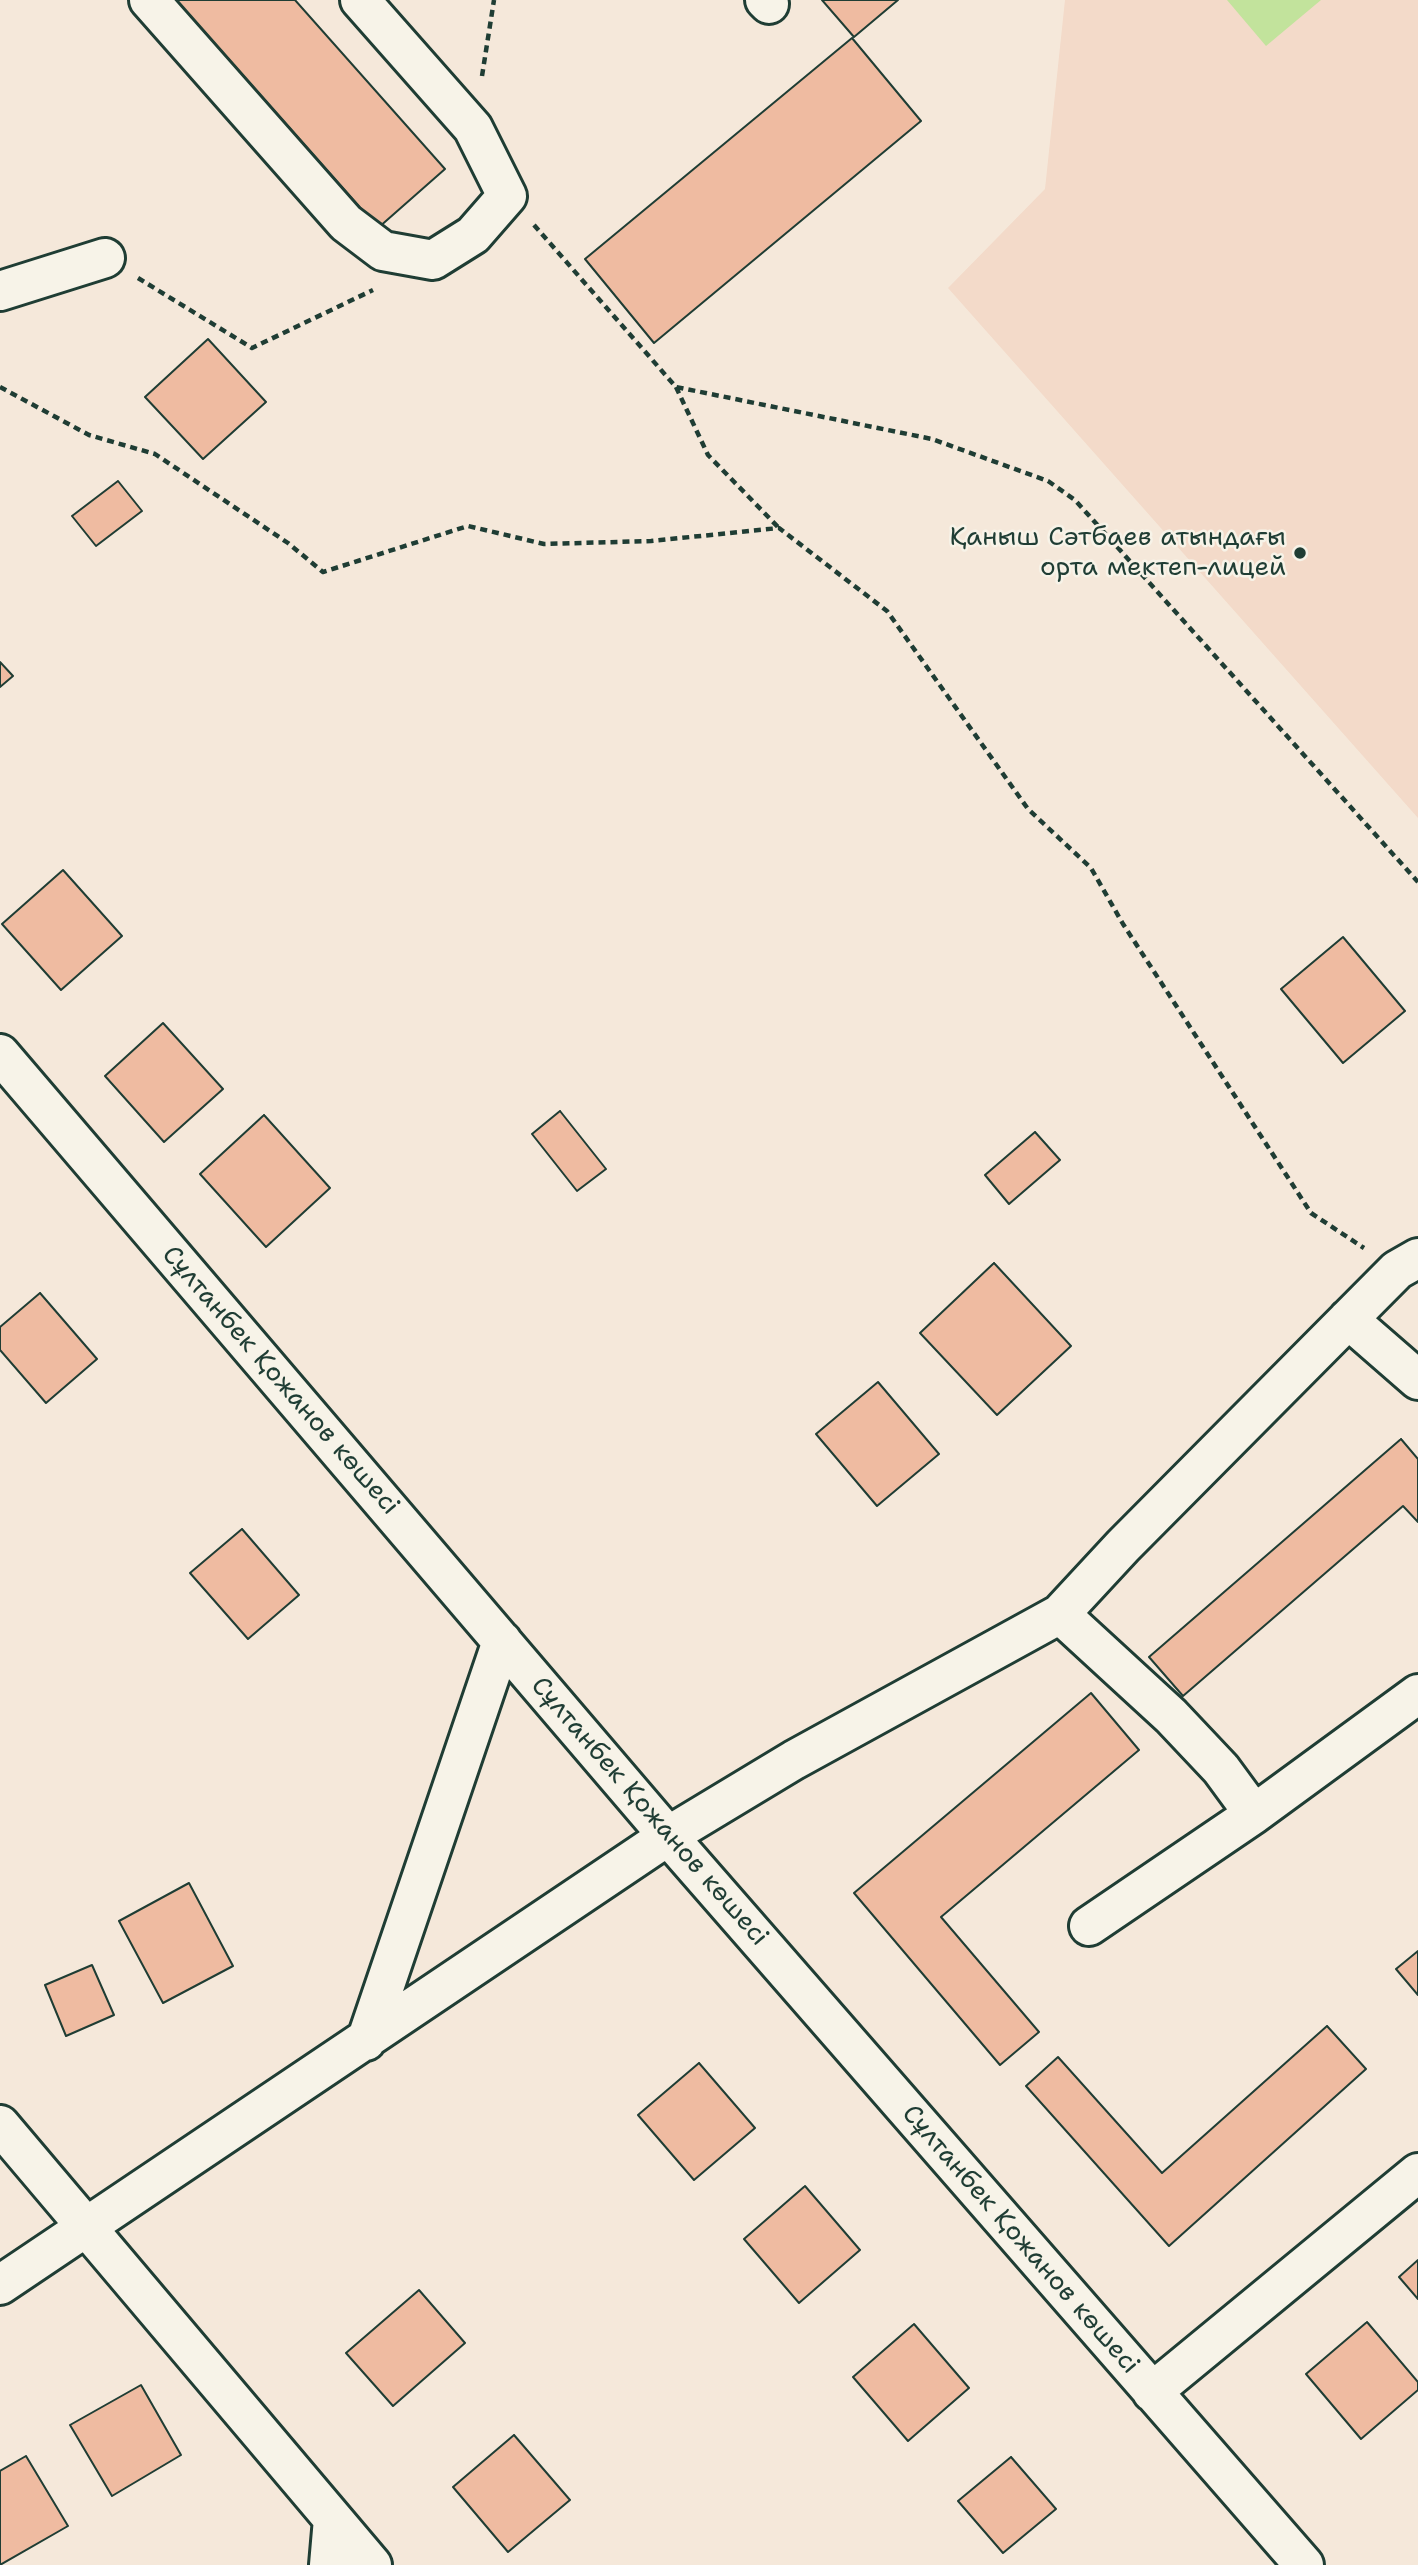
<!DOCTYPE html>
<html>
<head>
<meta charset="utf-8">
<style>
	body { margin:0 }
	canvas { display:block; background:#f5e8da }
</style>
</head>
<body>
<canvas width="1418" height="2565"></canvas>
<script>
const c = document.querySelector('canvas').getContext('2d');
c.lineJoin = 'round';
function paint(path, color) {
  c.fillStyle = color;
  c.fill(path, 'evenodd');
}
function poly(rows) {
  const path = new Path2D();
  for (const r of rows) {
    path.moveTo(r[0], r[1]);
    for (let i = 2; i < r.length; i += 2) path.lineTo(r[i], r[i + 1]);
  }
  return path;
}
function strokePath(path, color, width, dash) {
  c.strokeStyle = color;
  c.lineWidth = width;
  c.lineCap = dash ? 'butt' : 'round';
  c.setLineDash(dash || []);
  c.stroke(path);
}
function drawText(font, color, halo, rows, align = 'center') {
  c.font = font + ' "Shantell Sans",sans-serif';
  c.lineWidth = 5;
  c.setLineDash([]);
  c.textBaseline = 'middle';
  c.strokeStyle = halo;
  c.fillStyle = color;
  for (const [text, x, y, turn = 0] of rows) {
    c.save();
    c.translate(x, y);
    c.rotate((+turn || 0) * Math.PI / 180);
    c.textAlign = isNaN(turn) ? turn : align;
    if (halo) c.strokeText(text, 0, 0);
    c.fillText(text, 0, 0);
    c.restore();
  }
}
const built = poly([
	[1065,0,1418,0,1418,818,948,288,1045,189]
]);
const green = poly([
	[1227,0,1321,0,1266,46]
]);
const building = poly([
	[176,0,295,0,445,169,378,228,176,0],
	[822,0,898,0,854,37,822,0],
	[852,38,921,121,654,343,585,259,852,38],
	[208,339,266,402,203,459,145,397,208,339],
	[118,481,142,511,96,546,72,516,118,481],
	[0,662,13,676,0,687,0,662],
	[63,870,122,936,61,990,2,924,63,870],
	[1343,937,1405,1011,1343,1063,1281,989,1343,937],
	[163,1023,223,1089,164,1142,105,1076,163,1023],
	[560,1111,606,1169,577,1191,532,1134,560,1111],
	[264,1115,330,1188,266,1247,200,1174,264,1115],
	[1035,1132,1060,1160,1009,1204,985,1175,1035,1132],
	[994,1263,1071,1346,997,1415,920,1333,994,1263],
	[40,1293,97,1359,46,1403,0,1350,0,1327,40,1293],
	[878,1382,939,1454,877,1506,816,1434,878,1382],
	[1401,1439,1418,1459,1418,1522,1403,1506,1183,1696,1149,1657,1401,1439],
	[242,1529,299,1595,248,1639,190,1573,242,1529],
	[1091,1693,1139,1750,941,1917,1039,2032,1000,2065,854,1893,1091,1693],
	[189,1883,233,1966,163,2003,119,1921,189,1883],
	[1418,1951,1418,1995,1396,1969,1418,1951],
	[92,1965,114,2015,66,2036,45,1985,92,1965],
	[1327,2026,1366,2069,1169,2246,1026,2086,1058,2057,1162,2173,1327,2026],
	[699,2063,755,2128,694,2180,638,2115,699,2063],
	[805,2186,860,2250,799,2303,744,2239,805,2186],
	[1418,2260,1418,2299,1399,2277,1418,2260],
	[419,2290,465,2343,393,2406,346,2353,419,2290],
	[1367,2322,1418,2382,1418,2390,1361,2439,1306,2374,1367,2322],
	[914,2324,969,2388,908,2441,853,2377,914,2324],
	[141,2385,181,2455,112,2496,70,2425,141,2385],
	[514,2435,570,2500,508,2552,453,2487,514,2435],
	[26,2456,68,2526,0,2565,0,2471,26,2456],
	[1011,2457,1056,2509,1003,2553,958,2501,1011,2457]
]);
const path = poly([
	[482,76,494,0],
	[534,225,676,387,932,439,1048,481,1075,500,1418,882],
	[138,278,252,348,373,290],
	[0,387,89,435,155,454,288,543,323,572,468,526,544,544,651,541,779,528,887,611,1028,809,1091,868,1123,924,1311,1213,1364,1248],
	[676,387,708,455,778,527]
]);
const minor = poly([
	[149,0,346,223,383,251,433,260,473,235,507,196,473,128,360,0],
	[765,0,769,4],
	[0,291,105,258],
	[0,1054,668,1836,1304,2565],
	[1348,1319,1418,1380],
	[1060,1614,1171,1716,1221,1769,1254,1814],
	[1089,1926,1254,1814,1418,1694],
	[366,2041,502,1641],
	[0,2125,372,2565],
	[0,2285,668,1836,794,1760,1060,1614,1123,1546,1397,1270,1418,1258],
	[1152,2392,1418,2173],
	[329,2565,333,2519]
]);
const markers = [
	[1300,553,7,"#1f3d34"]
];
const poiNames = [
	["Қаныш Сәтбаев атындағы",1286,538],
	["орта мектеп-лицей",1286,568]
];
const streetNames = [
	["Сұлтанбек Қожанов көшесі",280,1381,49],
	["Сұлтанбек Қожанов көшесі",649,1812,49],
	["Сұлтанбек Қожанов көшесі",1020,2240,49]
];
paint(built, '#f3dac9');
paint(green, '#c2e39c');
paint(building, '#efbba1');
strokePath(building, '#1f3d34', 2);
strokePath(minor, '#1f3d34', 44);
strokePath(path, '#1f3d34', 4.5, [7, 5]);
strokePath(minor, '#f7f3e8', 38);
for (const [x, y, r, color] of markers) {
  const dot = new Path2D();
  dot.arc(x, y, r, 0, 2 * Math.PI);
  c.fillStyle = color;
  c.fill(dot);
  strokePath(dot, '#f7f3e8', 2.5);
}
drawText('26px', '#1f3d34', '#f7f3e8', poiNames, 'right');
drawText('26px', '#1f3d34', '#f7f3e8', streetNames);
</script>
</body>
</html>
